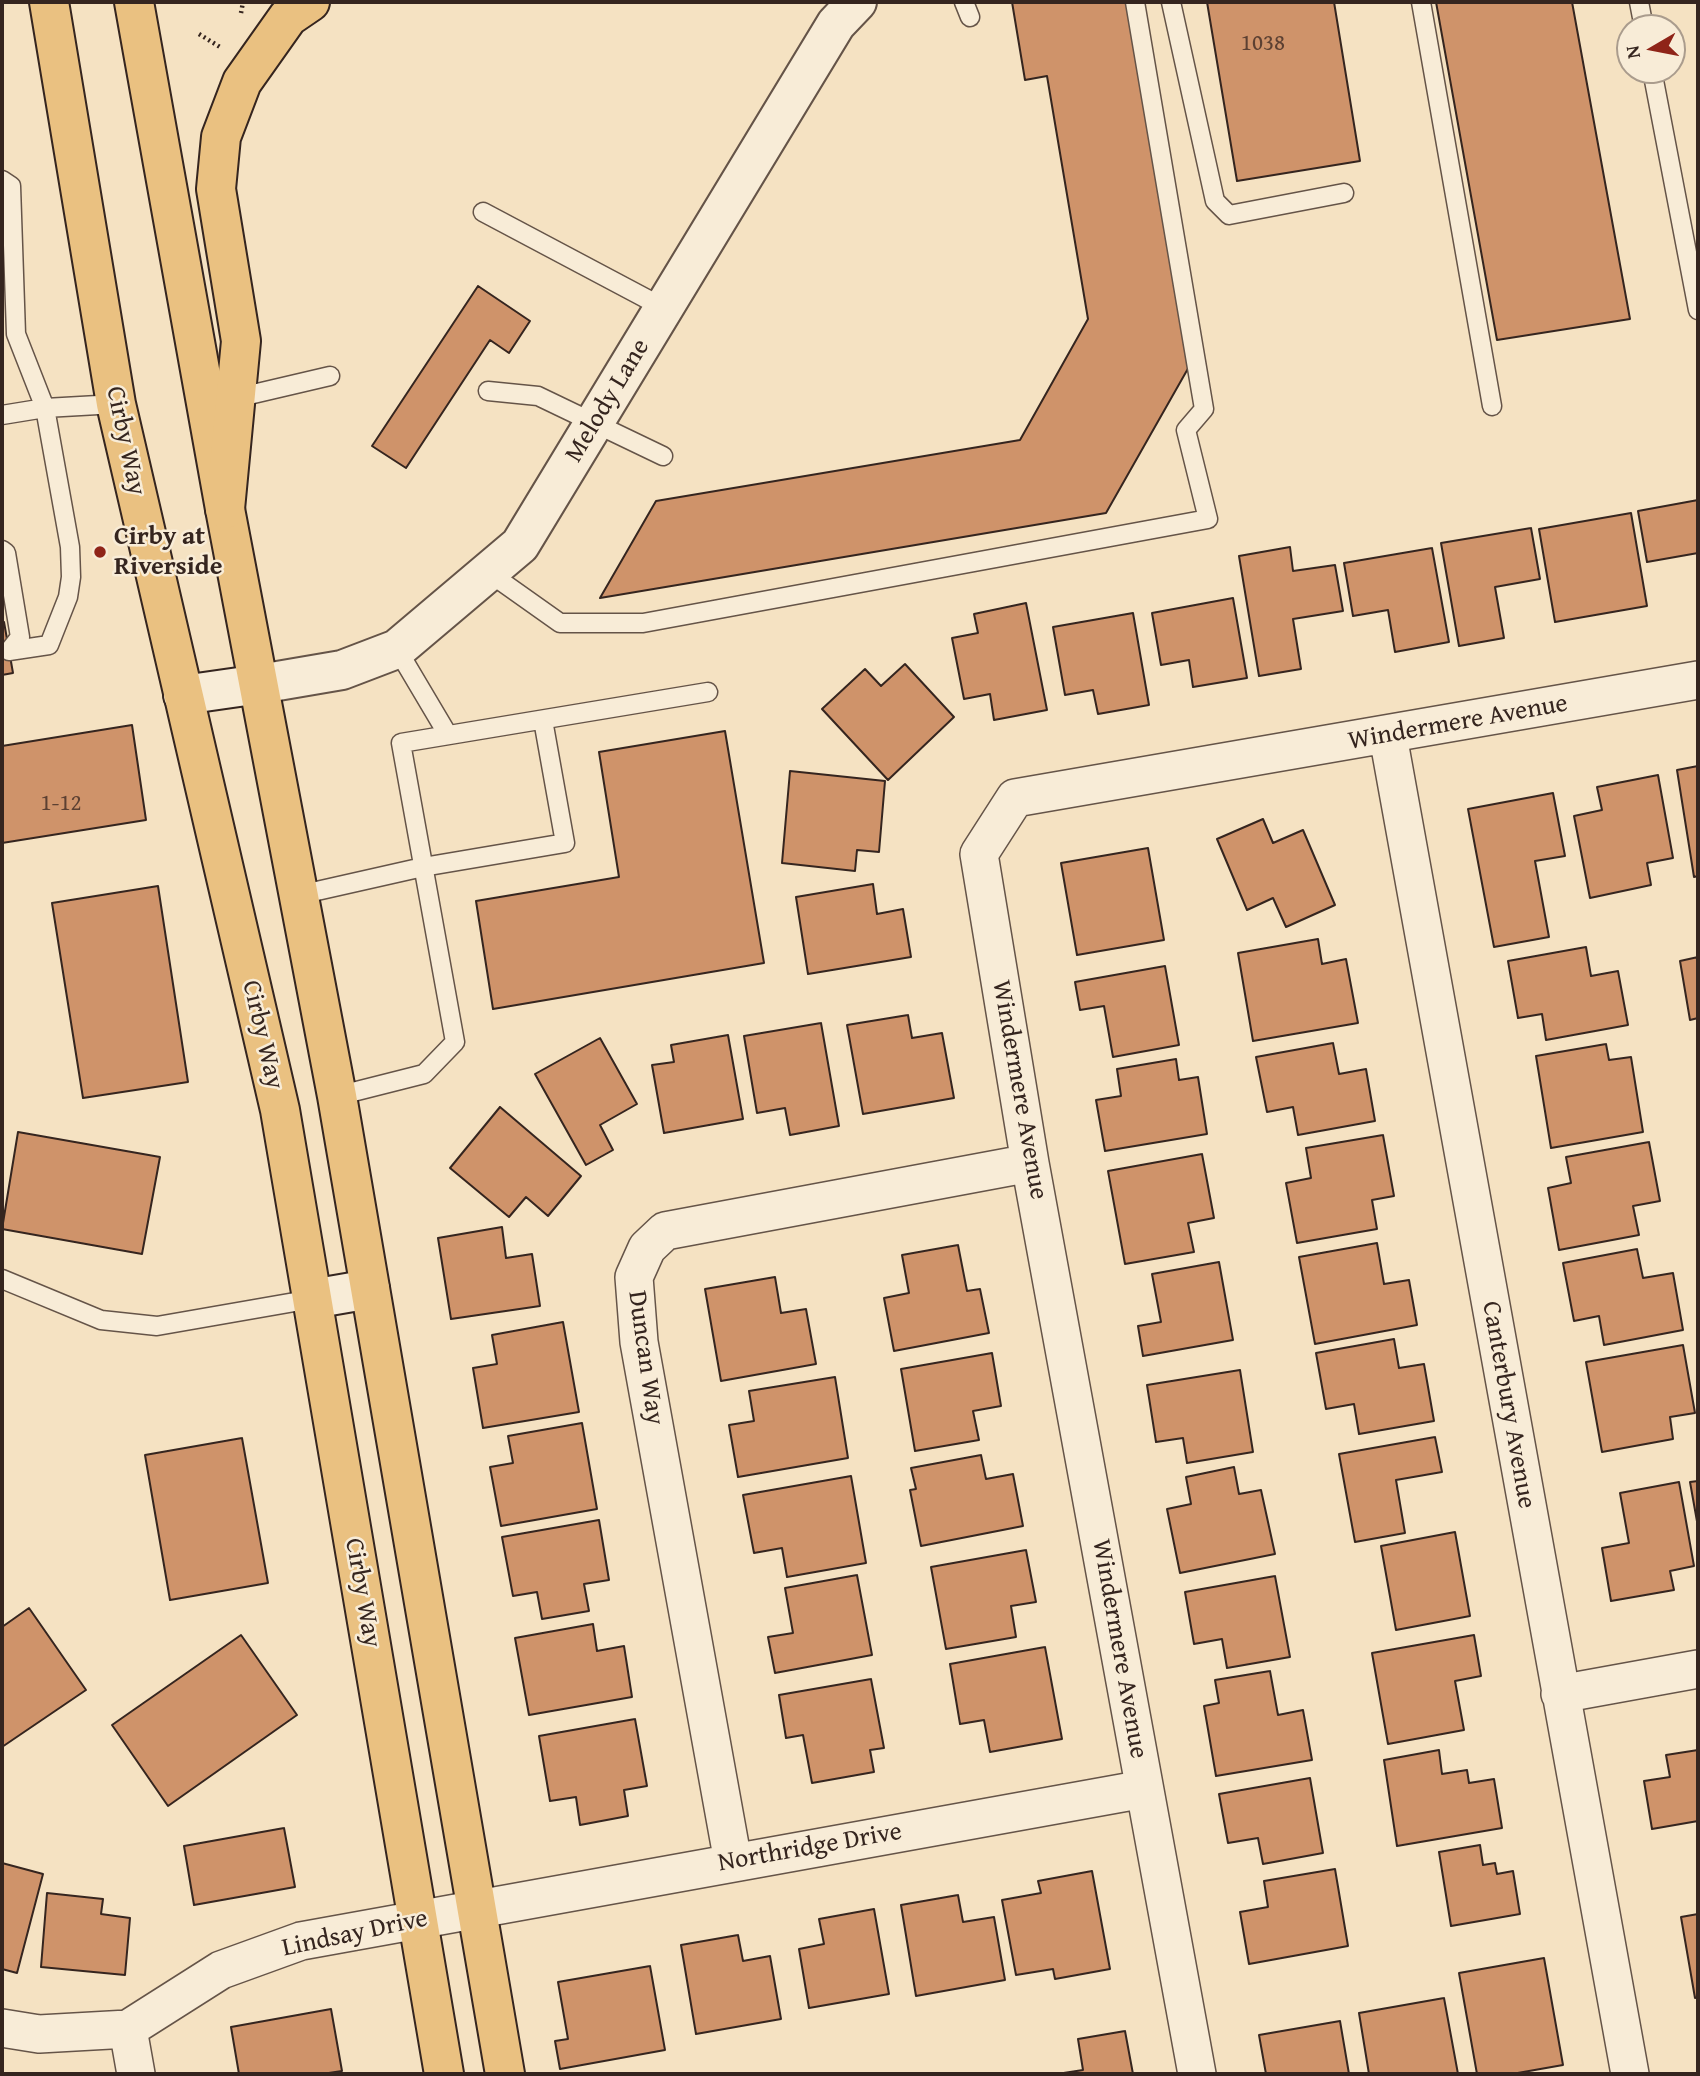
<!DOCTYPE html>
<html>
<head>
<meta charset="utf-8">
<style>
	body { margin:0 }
	#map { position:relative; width:1700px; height:2076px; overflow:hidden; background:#f5e2c2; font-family:"Gentium Book Plus",serif }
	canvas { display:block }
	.frame { position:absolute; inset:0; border:4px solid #35251f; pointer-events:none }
	.north { position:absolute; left:1616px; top:14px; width:70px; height:70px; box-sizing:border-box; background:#f8ecd7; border:2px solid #aa9c8d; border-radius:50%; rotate:260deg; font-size:19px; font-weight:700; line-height:28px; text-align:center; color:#35251f }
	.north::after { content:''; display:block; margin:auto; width:24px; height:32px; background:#8f2418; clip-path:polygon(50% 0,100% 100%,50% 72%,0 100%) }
</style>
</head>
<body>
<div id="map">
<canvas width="1700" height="2076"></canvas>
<div class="frame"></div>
<div class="north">N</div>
</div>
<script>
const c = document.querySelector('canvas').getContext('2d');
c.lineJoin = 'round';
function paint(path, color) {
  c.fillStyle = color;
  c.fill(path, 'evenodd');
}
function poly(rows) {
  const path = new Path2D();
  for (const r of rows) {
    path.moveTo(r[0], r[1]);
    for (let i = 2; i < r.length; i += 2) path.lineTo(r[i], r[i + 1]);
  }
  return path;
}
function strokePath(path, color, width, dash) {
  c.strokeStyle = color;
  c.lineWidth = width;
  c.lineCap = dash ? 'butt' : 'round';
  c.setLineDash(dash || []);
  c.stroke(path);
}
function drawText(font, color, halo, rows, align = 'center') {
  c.font = font + ' "Gentium Book Plus",serif';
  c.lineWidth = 5;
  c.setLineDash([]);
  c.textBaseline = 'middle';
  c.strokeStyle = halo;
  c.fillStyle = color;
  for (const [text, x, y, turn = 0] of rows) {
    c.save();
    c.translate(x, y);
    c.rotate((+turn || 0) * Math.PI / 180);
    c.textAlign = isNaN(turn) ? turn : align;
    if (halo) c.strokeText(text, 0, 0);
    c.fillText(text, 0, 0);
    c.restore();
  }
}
const building = poly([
	[1012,2,1128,2,1190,365,1106,513,600,598,656,501,1020,440,1088,319,1047,76,1025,80,1012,2],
	[1207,2,1334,2,1360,161,1237,181,1207,2],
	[1436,2,1572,2,1630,319,1497,340,1436,2],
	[478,286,530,321,509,353,490,340,406,468,372,446,478,286],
	[1698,500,1698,553,1647,562,1638,511,1698,500],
	[1631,513,1647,606,1555,622,1539,529,1631,513],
	[1531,528,1540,579,1495,587,1504,638,1459,646,1441,543,1531,528],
	[1290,547,1293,571,1335,565,1343,611,1293,619,1301,669,1259,676,1239,556,1290,547],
	[1432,548,1449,642,1395,652,1388,610,1353,616,1344,563,1432,548],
	[1233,598,1247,678,1193,687,1189,660,1161,665,1152,613,1233,598],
	[1026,603,1047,710,994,720,990,694,964,699,952,638,978,633,974,614,1026,603],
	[1133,613,1149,705,1098,714,1093,690,1065,695,1053,627,1133,613],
	[4,622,13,673,2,675,2,623,4,622],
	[905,664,954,717,888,780,822,709,865,669,881,686,905,664],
	[132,725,146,820,2,843,2,746,132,725],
	[725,731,764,963,493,1009,476,901,619,877,599,752,725,731],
	[1698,766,1698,876,1694,877,1677,770,1698,766],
	[790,771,885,781,879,852,857,850,855,871,782,863,790,771],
	[1658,775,1673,858,1647,863,1651,885,1590,898,1574,816,1602,810,1597,787,1658,775],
	[1553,793,1565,856,1535,861,1549,937,1494,947,1468,809,1553,793],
	[1263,819,1273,843,1303,830,1335,905,1286,927,1273,898,1247,910,1217,839,1263,819],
	[1148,848,1164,940,1077,955,1061,863,1148,848],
	[873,884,877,914,903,909,911,957,808,974,796,897,873,884],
	[158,886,188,1082,83,1098,52,903,158,886],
	[1318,939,1322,964,1346,959,1358,1023,1253,1041,1238,953,1318,939],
	[1586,947,1591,976,1618,971,1628,1025,1546,1040,1542,1014,1518,1018,1508,961,1586,947],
	[1698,957,1698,1018,1690,1020,1680,961,1698,957],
	[1165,966,1179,1045,1113,1057,1104,1006,1080,1010,1075,982,1165,966],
	[908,1015,912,1038,942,1033,954,1098,863,1114,847,1025,908,1015],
	[821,1023,839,1126,790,1135,785,1108,757,1113,744,1036,821,1023],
	[728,1035,743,1119,664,1133,652,1065,674,1062,671,1045,728,1035],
	[600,1038,637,1104,600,1125,613,1150,586,1165,535,1074,600,1038],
	[1333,1043,1339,1074,1366,1069,1375,1121,1298,1135,1293,1107,1267,1112,1256,1057,1333,1043],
	[1606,1044,1609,1060,1631,1057,1643,1132,1551,1148,1536,1056,1606,1044],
	[1176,1059,1179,1080,1198,1077,1207,1134,1105,1151,1096,1100,1121,1096,1117,1069,1176,1059],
	[500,1107,581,1176,548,1216,526,1197,509,1217,450,1168,500,1107],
	[18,1132,160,1157,142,1254,2,1229,18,1132],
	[1383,1135,1394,1196,1372,1200,1377,1229,1297,1243,1286,1183,1311,1178,1306,1148,1383,1135],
	[1649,1142,1660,1201,1633,1206,1639,1235,1559,1250,1548,1188,1571,1183,1566,1157,1649,1142],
	[1202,1154,1214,1218,1188,1223,1194,1252,1125,1264,1108,1171,1202,1154],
	[502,1227,506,1258,532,1254,540,1306,451,1319,438,1238,502,1227],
	[1377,1243,1384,1284,1409,1280,1417,1325,1315,1344,1299,1257,1377,1243],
	[958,1245,967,1291,980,1289,989,1333,894,1351,884,1298,909,1293,902,1255,958,1245],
	[1637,1249,1643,1278,1673,1273,1683,1330,1604,1345,1599,1316,1574,1321,1563,1263,1637,1249],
	[1219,1262,1233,1340,1143,1356,1138,1326,1161,1322,1152,1274,1219,1262],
	[775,1277,781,1313,806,1309,816,1364,721,1381,705,1289,775,1277],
	[563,1322,579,1412,483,1428,473,1368,497,1364,492,1335,563,1322],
	[1394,1339,1399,1368,1424,1364,1434,1421,1359,1434,1354,1404,1326,1409,1316,1353,1394,1339],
	[1683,1345,1695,1413,1670,1417,1673,1439,1602,1452,1586,1362,1683,1345],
	[992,1353,1001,1406,973,1411,979,1440,915,1451,901,1369,992,1353],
	[1240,1370,1253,1452,1187,1463,1183,1438,1156,1442,1147,1385,1240,1370],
	[835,1377,848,1458,738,1477,729,1425,754,1421,749,1391,835,1377],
	[582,1423,597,1509,501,1526,490,1467,513,1463,508,1436,582,1423],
	[1435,1437,1442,1472,1396,1480,1405,1533,1355,1542,1339,1454,1435,1437],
	[242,1438,268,1583,170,1600,145,1455,242,1438],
	[981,1455,986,1479,1013,1474,1023,1526,921,1546,910,1490,916,1489,911,1468,981,1455],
	[1234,1467,1239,1494,1261,1490,1275,1554,1180,1573,1167,1509,1191,1504,1186,1477,1234,1467],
	[851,1476,866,1563,787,1577,782,1548,754,1553,743,1495,851,1476],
	[1698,1481,1698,1527,1690,1482,1698,1481],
	[1679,1482,1694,1566,1670,1571,1674,1590,1611,1601,1602,1548,1629,1543,1620,1493,1679,1482],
	[599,1520,609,1580,584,1584,589,1611,542,1619,537,1592,513,1596,502,1537,599,1520],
	[1455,1532,1470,1616,1396,1630,1381,1546,1455,1532],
	[1026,1550,1036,1602,1011,1606,1016,1637,946,1649,931,1567,1026,1550],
	[857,1575,872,1655,775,1673,768,1637,793,1633,785,1588,857,1575],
	[1275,1576,1290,1657,1227,1668,1222,1639,1194,1644,1185,1592,1275,1576],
	[29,1608,86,1690,2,1747,2,1627,29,1608],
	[593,1624,597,1651,624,1646,632,1697,529,1715,515,1638,593,1624],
	[241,1635,297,1715,168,1806,112,1725,241,1635],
	[1474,1635,1481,1676,1455,1681,1464,1730,1388,1744,1372,1653,1474,1635],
	[1045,1647,1062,1739,990,1752,984,1720,960,1724,950,1664,1045,1647],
	[1270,1671,1278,1715,1303,1710,1312,1760,1216,1776,1204,1706,1219,1703,1215,1680,1270,1671],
	[871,1679,884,1748,870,1750,874,1772,812,1783,803,1735,786,1738,779,1695,871,1679],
	[635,1719,647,1786,624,1790,628,1816,580,1825,576,1797,550,1801,539,1736,635,1719],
	[1439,1750,1442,1774,1467,1770,1469,1783,1494,1779,1502,1828,1397,1846,1384,1760,1439,1750],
	[1698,1750,1698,1821,1652,1829,1644,1781,1670,1777,1666,1755,1698,1750],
	[1310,1778,1323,1853,1263,1864,1258,1838,1228,1843,1219,1794,1310,1778],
	[284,1828,295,1887,194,1905,184,1846,284,1828],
	[1480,1845,1483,1865,1495,1863,1497,1874,1513,1871,1520,1914,1451,1926,1439,1852,1480,1845],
	[2,1863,43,1874,17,1973,2,1969,2,1863],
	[1335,1869,1348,1946,1249,1964,1240,1912,1268,1907,1264,1881,1335,1869],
	[1092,1871,1110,1969,1055,1979,1053,1969,1016,1975,1002,1900,1041,1893,1038,1881,1092,1871],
	[47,1893,103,1899,101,1914,130,1918,125,1975,41,1967,47,1893],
	[958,1895,963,1922,994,1917,1005,1980,916,1996,901,1905,958,1895],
	[874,1909,889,1994,809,2008,799,1949,824,1944,819,1919,874,1909],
	[1698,1914,1698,1997,1695,1998,1681,1917,1698,1914],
	[738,1935,743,1961,770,1956,781,2019,696,2034,681,1945,738,1935],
	[1544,1958,1563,2065,1512,2074,1477,2074,1459,1973,1544,1958],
	[650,1966,665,2050,560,2069,555,2041,568,2039,558,1982,650,1966],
	[1444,1998,1458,2074,1369,2074,1359,2013,1444,1998],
	[331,2009,342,2071,322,2074,239,2074,231,2027,331,2009],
	[1340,2021,1349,2074,1266,2074,1259,2035,1340,2021],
	[1125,2031,1133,2074,1057,2074,1083,2070,1078,2039,1125,2031]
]);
const path = poly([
	[241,13,243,2],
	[199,34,220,47]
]);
const service = poly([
	[964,2,970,17],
	[1171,2,1215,201,1229,215,1344,193],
	[1421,2,1492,406],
	[1639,2,1644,28],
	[1652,70,1698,310],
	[2,180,11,186,16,334,45,408,70,547,71,577,68,597,49,645,9,651],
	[483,212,664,308],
	[488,391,538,396,663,456],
	[236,398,330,376],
	[2,415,45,408,116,404],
	[2,550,6,553,20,637,9,651],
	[488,572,560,623,643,623,1208,519,1186,430,1204,409,1135,2],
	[397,649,448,735],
	[299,895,423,867,565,843,543,720],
	[337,1096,424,1074,455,1042,401,743,708,692],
	[2,1279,101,1320,157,1326,312,1299]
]);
const minor = poly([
	[1388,736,1630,2074],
	[1560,1694,1698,1669],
	[733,1862,639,1342,634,1277,647,1248,665,1231,1030,1163],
	[2,2028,39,2034,128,2029,221,1970,301,1941,1144,1789],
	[128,2029,136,2074],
	[1197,2074,1030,1163,979,854,1015,798,1698,680]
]);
const tertiary = poly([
	[260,684,342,670,397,649,520,545,836,24,857,2]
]);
const secondary = poly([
	[183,695,260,684],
	[312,1299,370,1289]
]);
const primary = poly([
	[49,2,116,404,280,1110,444,2074],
	[134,2,225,509,337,1096,505,2074]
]);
const motorway = poly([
	[225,509,241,341,216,189,221,137,242,82,288,17,310,2]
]);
const markers = [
	[100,552,7,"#8f2418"]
];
const numberNames = [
	["1038",1263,44],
	["1-12",61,804]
];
const streetNames = [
	["Melody Lane",608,401,-59],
	["Cirby Way",125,441,78],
	["Windermere Avenue",1458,723,-10],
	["Cirby Way",262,1035,77],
	["Windermere Avenue",1019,1090,80],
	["Duncan Way",645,1358,82],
	["Canterbury Avenue",1508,1405,80],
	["Cirby Way",362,1593,80],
	["Windermere Avenue",1119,1649,80],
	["Northridge Drive",810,1848,-10],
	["Lindsay Drive",355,1934,-12]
];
const poiNames = [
	["Cirby at",114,537],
	["Riverside",114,567]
];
paint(building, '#cf936a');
strokePath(building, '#35251f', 2);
strokePath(service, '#655448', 21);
strokePath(minor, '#655448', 40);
strokePath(tertiary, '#655448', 42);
strokePath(secondary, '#35251f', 42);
strokePath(primary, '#35251f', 42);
strokePath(motorway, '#35251f', 42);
strokePath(path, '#35251f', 4.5, [2, 3.5]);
strokePath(service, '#f8ecd7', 18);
strokePath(minor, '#f8ecd7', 37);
strokePath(tertiary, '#f8ecd7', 38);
strokePath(secondary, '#f8ecd7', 38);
strokePath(primary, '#eac181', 38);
strokePath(motorway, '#eac181', 38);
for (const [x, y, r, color] of markers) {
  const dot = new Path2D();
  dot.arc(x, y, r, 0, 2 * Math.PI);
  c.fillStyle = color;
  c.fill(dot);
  strokePath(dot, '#f8ecd7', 2.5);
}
drawText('23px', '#5c4032', null, numberNames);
drawText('26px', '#35251f', '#f8ecd7', streetNames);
drawText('bold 26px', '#35251f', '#f8ecd7', poiNames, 'left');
</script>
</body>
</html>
